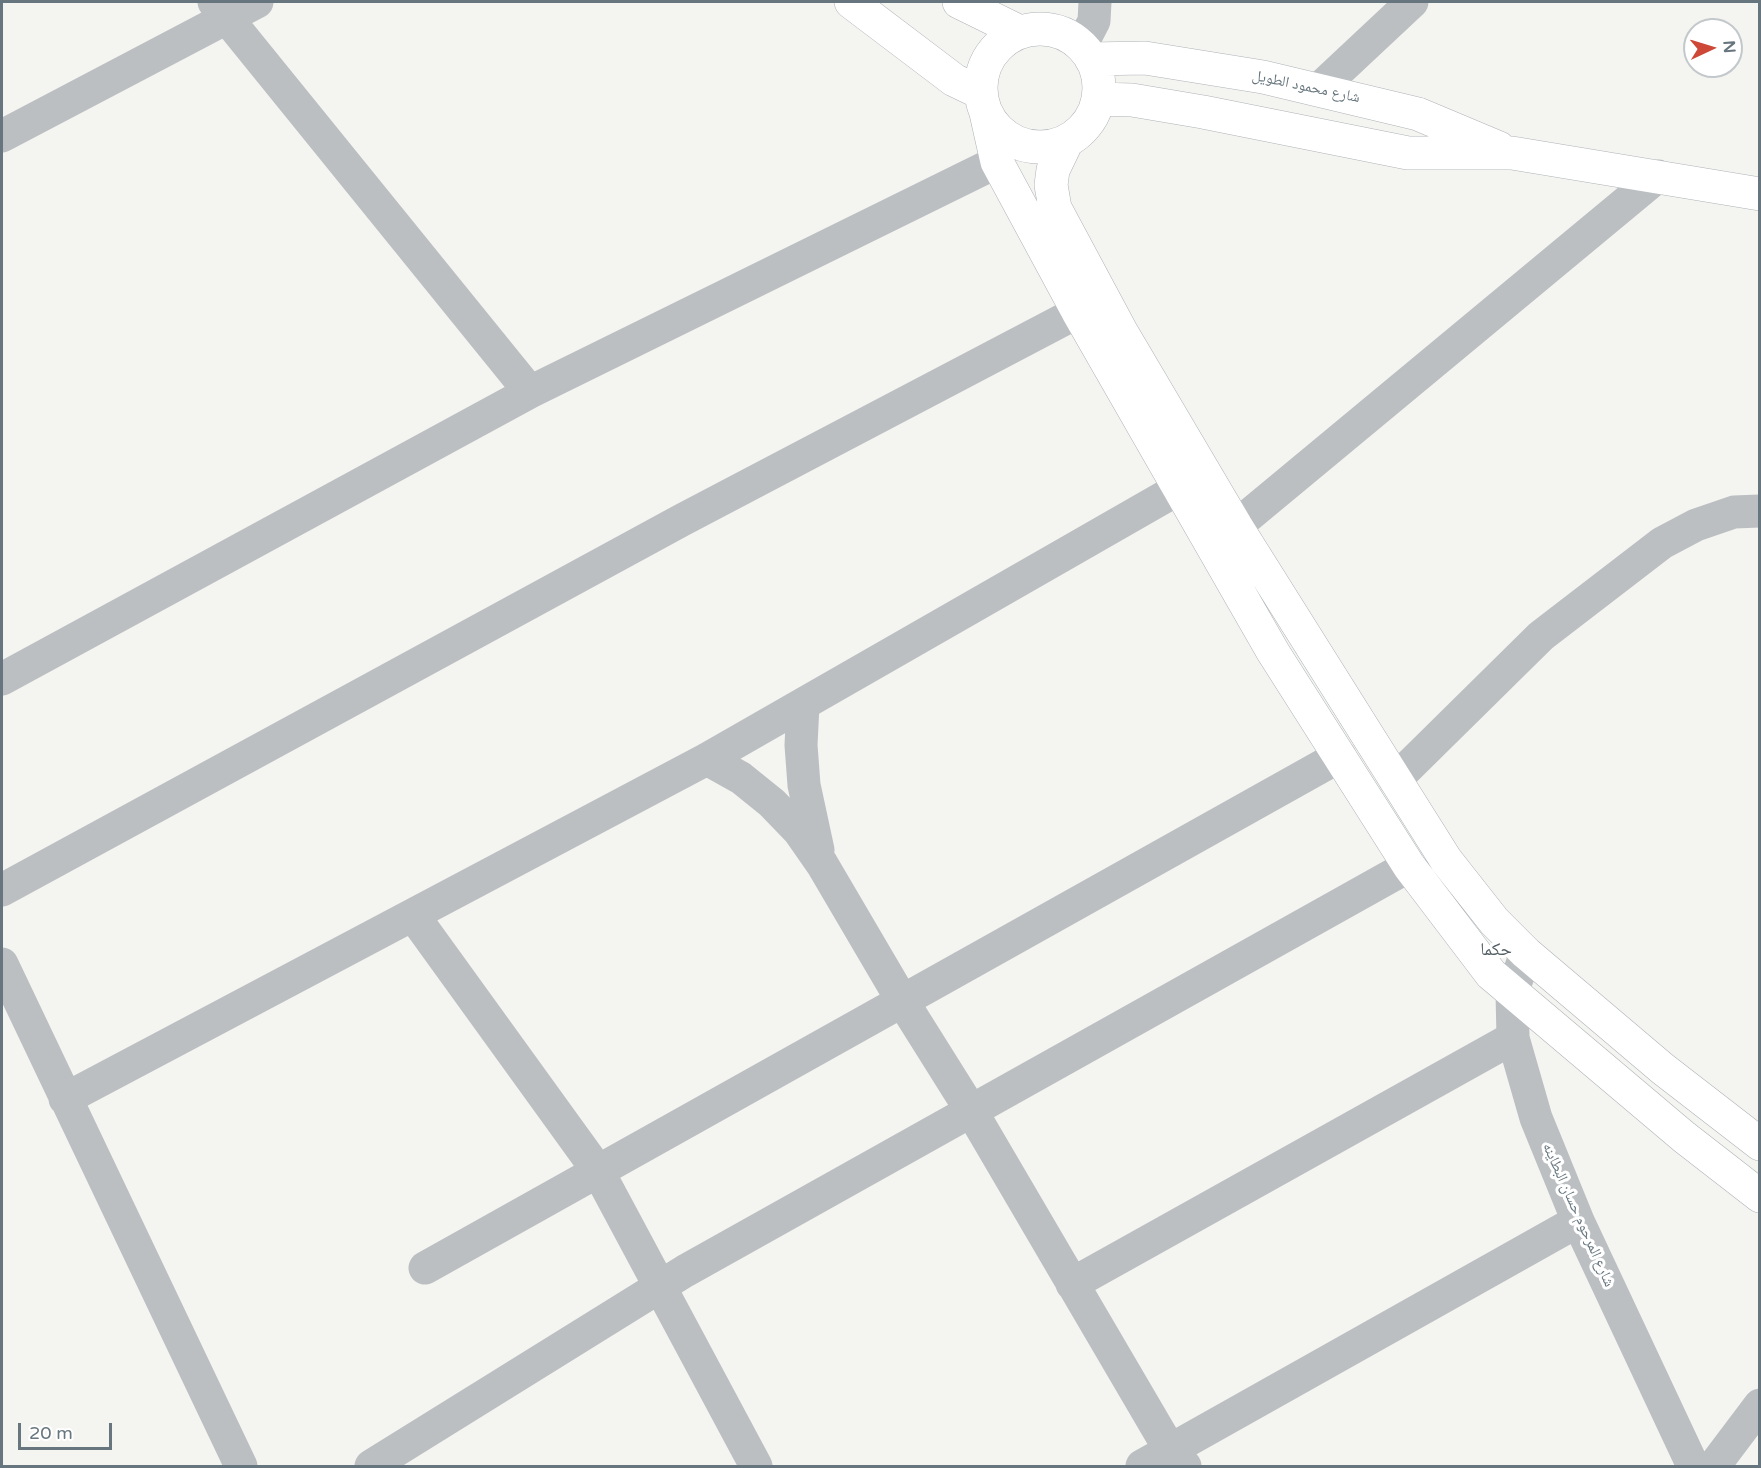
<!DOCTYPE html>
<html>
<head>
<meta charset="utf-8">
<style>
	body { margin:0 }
	#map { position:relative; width:1761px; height:1468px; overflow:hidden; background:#f4f4f1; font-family:"Varela Round",sans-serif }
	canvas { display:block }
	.frame { position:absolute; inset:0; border:3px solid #67767e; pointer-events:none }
	.north { position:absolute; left:1683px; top:18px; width:60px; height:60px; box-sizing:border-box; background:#fff; border:2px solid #c2c8cb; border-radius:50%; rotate:86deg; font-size:16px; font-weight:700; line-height:24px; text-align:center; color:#67767e }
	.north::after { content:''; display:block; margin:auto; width:21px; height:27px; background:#cd4837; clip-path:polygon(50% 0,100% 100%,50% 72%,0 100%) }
	.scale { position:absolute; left:18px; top:1423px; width:94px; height:27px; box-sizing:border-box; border:3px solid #67767e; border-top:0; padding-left:8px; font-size:18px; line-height:21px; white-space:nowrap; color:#67767e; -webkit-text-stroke:4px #fff; paint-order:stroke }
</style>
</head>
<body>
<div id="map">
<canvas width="1761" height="1468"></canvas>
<div class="frame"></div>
<div class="north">N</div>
<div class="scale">20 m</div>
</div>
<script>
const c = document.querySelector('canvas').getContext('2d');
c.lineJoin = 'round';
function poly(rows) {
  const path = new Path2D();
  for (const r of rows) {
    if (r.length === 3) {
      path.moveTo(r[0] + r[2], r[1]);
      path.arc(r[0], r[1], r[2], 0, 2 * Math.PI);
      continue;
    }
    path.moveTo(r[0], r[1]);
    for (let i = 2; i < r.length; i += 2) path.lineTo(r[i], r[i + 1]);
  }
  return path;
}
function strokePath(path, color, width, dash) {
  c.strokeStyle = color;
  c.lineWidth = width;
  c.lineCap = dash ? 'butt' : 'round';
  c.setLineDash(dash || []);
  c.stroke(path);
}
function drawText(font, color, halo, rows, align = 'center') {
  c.font = font + ' "Varela Round","Noto Naskh Arabic",sans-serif';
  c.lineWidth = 6;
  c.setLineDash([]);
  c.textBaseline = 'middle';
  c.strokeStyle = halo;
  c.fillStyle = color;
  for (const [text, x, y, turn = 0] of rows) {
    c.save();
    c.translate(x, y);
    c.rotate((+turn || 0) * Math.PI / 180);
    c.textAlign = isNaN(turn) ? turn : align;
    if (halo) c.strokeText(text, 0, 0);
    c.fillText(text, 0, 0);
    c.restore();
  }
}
const street = poly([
	[214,2,530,392],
	[1081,46,1094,21,1095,2],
	[1318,90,1412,2],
	[2,136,257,2],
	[1236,526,1658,176],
	[2,679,530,392,997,162],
	[803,705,801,745,804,785,818,850],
	[707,759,741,778,772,803,799,831,822,864,903,1002,972,1112,1170,1450,1185,1466],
	[1395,780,1541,636,1662,543,1696,525,1734,512,1760,511],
	[2,890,682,520,1078,312],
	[413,915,598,1171,756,1466],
	[1526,953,1512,993,1513,1038,1536,1118,1578,1221,1693,1466],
	[2,964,241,1466],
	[65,1099,707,759,1180,488],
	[425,1268,1340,756],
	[1072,1284,1513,1038],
	[371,1466,685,1271,1409,866],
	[1142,1466,1578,1221],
	[1714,1466,1760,1405]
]);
const secondary = poly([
	[851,2,954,80,981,93],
	[959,2,1020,32],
	[1040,88,59],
	[1091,59,1145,58,1263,77,1418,114,1499,148],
	[1098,99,1132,100,1203,112,1408,153,1512,153,1760,194],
	[986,113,997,162,1078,312,1273,652,1409,866,1491,974,1684,1137,1760,1196],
	[1067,141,1053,170,1051,185,1055,208,1122,333,1236,526,1446,860,1494,921,1526,953,1663,1069,1760,1144]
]);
const streetNames = [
	["شارع محمود الطويل",1306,87,12],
	["شارع المرحوم حسان البطاينه",1578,1215,66]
];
const quarterNames = [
	["حكما",1496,950]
];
strokePath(secondary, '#aeb3b6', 34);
strokePath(street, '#bbbfc2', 33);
strokePath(secondary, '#fff', 33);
drawText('15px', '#67767e', '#fff', streetNames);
drawText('18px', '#535f64', '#fff', quarterNames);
</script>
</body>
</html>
